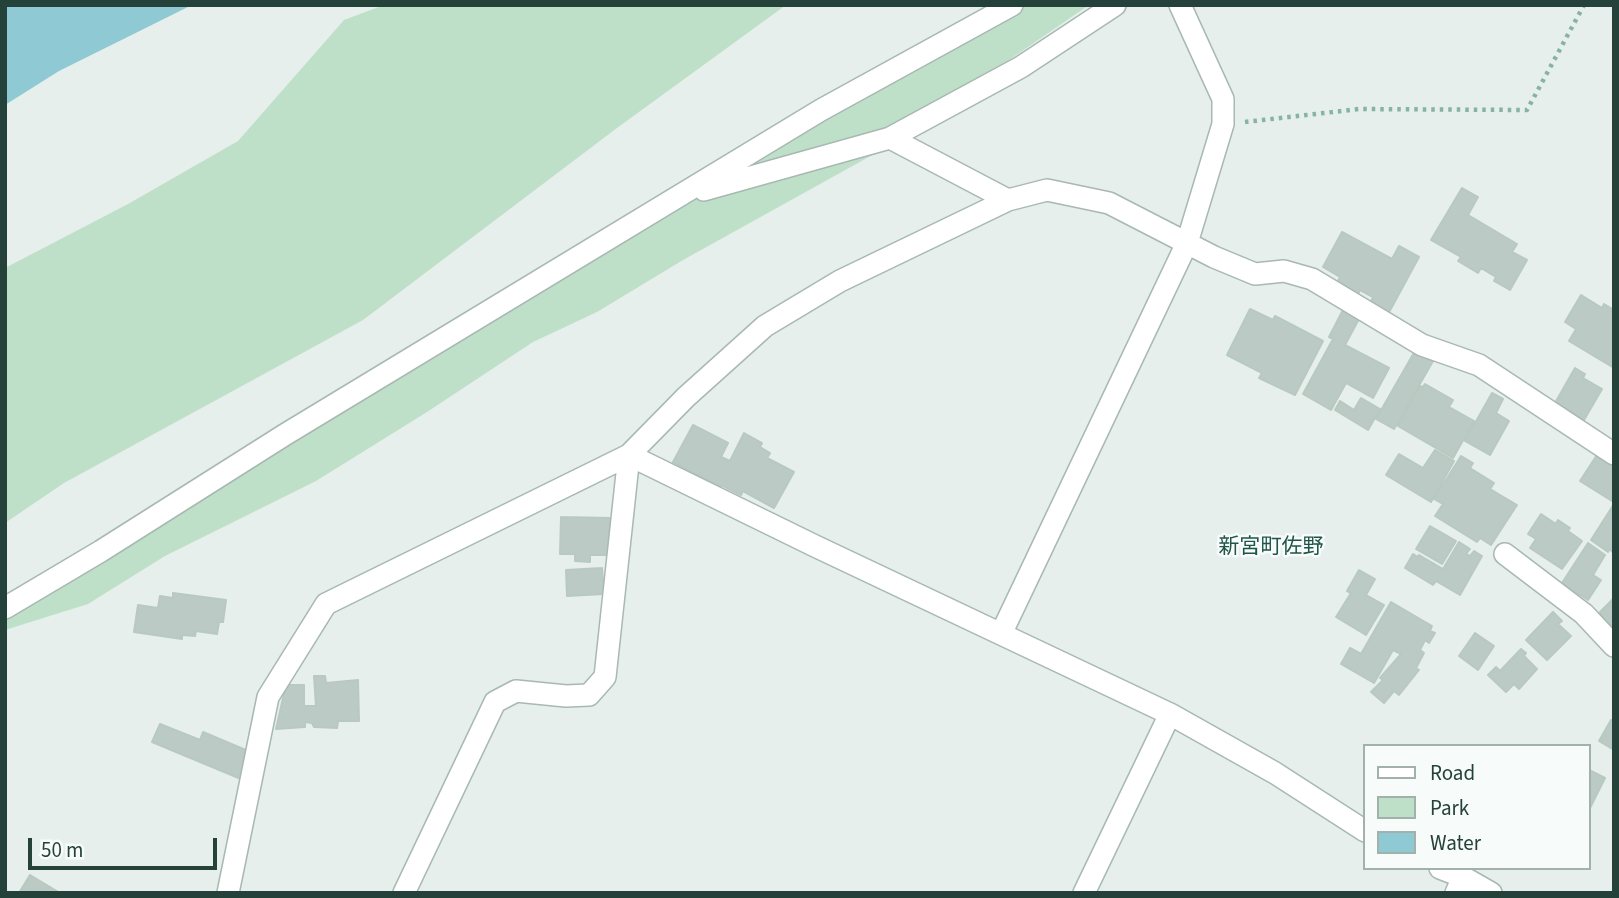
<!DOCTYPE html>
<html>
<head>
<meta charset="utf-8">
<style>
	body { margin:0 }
	#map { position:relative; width:1619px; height:898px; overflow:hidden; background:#e6efeb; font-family:"Source Sans 3",sans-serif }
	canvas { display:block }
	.frame { position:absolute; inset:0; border:7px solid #24423a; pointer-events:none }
	.legend { position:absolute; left:1363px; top:744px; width:228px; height:126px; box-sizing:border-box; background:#f7fbf9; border:2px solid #a3b1ad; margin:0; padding:9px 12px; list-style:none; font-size:21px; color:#24423a }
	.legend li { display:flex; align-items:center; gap:14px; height:35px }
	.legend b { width:35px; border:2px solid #a3b1ad }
	.scale { position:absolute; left:28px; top:838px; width:189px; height:32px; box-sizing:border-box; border:4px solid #24423a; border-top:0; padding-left:9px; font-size:21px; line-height:24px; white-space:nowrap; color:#24423a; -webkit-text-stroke:5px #f7fbf9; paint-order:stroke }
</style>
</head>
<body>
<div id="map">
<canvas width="1619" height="898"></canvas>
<div class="frame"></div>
<ul class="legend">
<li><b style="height:9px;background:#fff"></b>Road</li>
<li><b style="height:19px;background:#bfe0c8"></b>Park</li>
<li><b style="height:19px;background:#8ec9d4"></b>Water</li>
</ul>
<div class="scale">50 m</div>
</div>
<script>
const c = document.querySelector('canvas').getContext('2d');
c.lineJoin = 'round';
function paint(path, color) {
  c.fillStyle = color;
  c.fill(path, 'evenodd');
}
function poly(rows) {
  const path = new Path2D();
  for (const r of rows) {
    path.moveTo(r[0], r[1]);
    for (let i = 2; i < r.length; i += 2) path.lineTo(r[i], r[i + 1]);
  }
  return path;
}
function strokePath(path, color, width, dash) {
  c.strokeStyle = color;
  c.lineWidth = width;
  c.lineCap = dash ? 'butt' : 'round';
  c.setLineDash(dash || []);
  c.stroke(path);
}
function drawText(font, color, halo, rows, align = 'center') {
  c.font = font + ' "Source Sans 3","Noto Sans JP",sans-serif';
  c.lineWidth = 5;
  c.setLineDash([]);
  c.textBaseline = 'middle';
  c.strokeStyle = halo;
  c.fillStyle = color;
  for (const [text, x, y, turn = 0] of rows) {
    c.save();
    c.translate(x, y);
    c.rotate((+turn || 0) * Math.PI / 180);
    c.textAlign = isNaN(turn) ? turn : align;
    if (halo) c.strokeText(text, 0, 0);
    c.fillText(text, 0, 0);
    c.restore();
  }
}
const green = poly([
	[384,5,786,5,617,128,363,320,64,483,5,523,5,268,128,204,238,141,344,20],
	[1026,5,1089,5,1009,60,880,132,739,174,832,116],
	[876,153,683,260,597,312,533,342,427,412,316,481,165,556,88,604,5,630,5,621,416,366,526,301,680,203,752,186]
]);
const water = poly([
	[5,5,192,5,59,71,5,105]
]);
const building = poly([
	[1462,188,1478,197,1468,215,1517,244,1512,252,1527,260,1510,290,1494,281,1496,277,1481,268,1478,273,1458,261,1461,257,1431,240,1462,188],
	[1342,232,1392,259,1399,246,1419,257,1387,316,1369,306,1373,297,1360,290,1358,294,1337,283,1340,277,1323,267,1342,232],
	[1581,295,1602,308,1604,304,1614,310,1614,368,1569,341,1576,329,1565,322,1581,295],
	[1344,308,1360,317,1345,345,1389,368,1373,398,1346,383,1331,410,1303,394,1333,339,1329,337,1344,308],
	[1250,309,1273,320,1275,316,1323,341,1295,395,1259,378,1262,373,1227,355,1250,309],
	[1415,351,1433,361,1394,429,1376,419,1415,351],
	[1575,368,1585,374,1583,378,1602,389,1584,420,1555,403,1575,368],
	[1425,384,1453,400,1449,407,1474,421,1453,458,1398,426,1420,386,1423,387,1425,384],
	[1492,393,1503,399,1496,413,1509,421,1490,455,1465,441,1492,393],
	[1361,398,1380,409,1368,430,1335,410,1340,401,1354,410,1361,398],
	[693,425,728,443,721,457,730,461,744,433,762,443,760,447,770,453,767,458,794,472,774,508,743,491,741,495,721,485,720,487,673,462,693,425],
	[1435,450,1454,461,1431,502,1386,475,1399,454,1423,468,1435,450],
	[1597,455,1614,466,1612,501,1580,481,1597,455],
	[1461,456,1473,463,1470,468,1494,483,1490,489,1517,505,1491,545,1480,538,1477,542,1435,516,1443,504,1434,499,1461,456],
	[1614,504,1614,553,1609,549,1608,552,1591,540,1614,504],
	[1541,514,1556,524,1558,520,1570,528,1568,531,1582,541,1562,569,1530,548,1536,539,1528,534,1541,514],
	[561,517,610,518,609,555,590,555,590,562,575,561,575,554,560,554,561,517],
	[1430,526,1456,541,1442,564,1416,549,1430,526],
	[1459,542,1470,549,1466,554,1470,556,1474,551,1482,556,1460,595,1436,581,1433,585,1405,568,1413,554,1418,557,1419,555,1443,569,1459,542],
	[1588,543,1605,555,1593,575,1601,580,1588,600,1562,583,1588,543],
	[602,568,604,594,567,596,566,570,602,568],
	[1359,570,1375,579,1366,595,1384,605,1366,635,1336,617,1351,593,1347,591,1359,570],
	[173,593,226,600,223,622,219,622,217,634,196,631,195,636,182,635,182,639,134,632,138,605,158,608,160,596,173,598,173,593],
	[1614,598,1614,633,1606,626,1600,612,1614,598],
	[1391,602,1432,626,1430,631,1435,633,1429,643,1425,640,1420,650,1424,653,1416,668,1419,670,1399,695,1394,691,1384,703,1371,692,1383,680,1380,678,1401,654,1393,650,1374,683,1341,664,1350,648,1361,654,1391,602],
	[1553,612,1562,621,1558,624,1571,636,1547,660,1526,640,1553,612],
	[1475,633,1494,646,1478,670,1459,656,1475,633],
	[1521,649,1526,653,1524,656,1537,669,1519,689,1514,684,1506,692,1488,675,1496,667,1500,671,1521,649],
	[314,676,325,676,326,683,358,680,359,721,338,721,337,728,314,727,312,723,305,722,305,727,276,729,286,685,304,685,304,706,316,706,314,676],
	[1611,720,1614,721,1614,750,1599,741,1611,720],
	[160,724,200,740,203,732,248,751,241,779,152,742,160,724],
	[1589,770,1605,778,1589,810,1589,770],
	[30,875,60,893,19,893,30,875]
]);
const path = poly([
	[1245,122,1359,109,1527,110,1584,5]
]);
const minor = poly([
	[890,138,1008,200],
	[704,190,890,138,1021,67,1115,5],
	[1505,554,1584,614,1614,646],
	[5,608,101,551,286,434,821,110,1012,5],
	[1001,634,1187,243,1223,124,1223,99,1180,5],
	[1170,714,1275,773,1365,831],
	[1440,868,1463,877,1456,893],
	[1463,877,1491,893],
	[228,893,268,697,326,604,629,455,686,397,765,326,840,281,1008,200,1047,190,1109,203,1214,257,1255,274,1284,271,1312,279,1422,345,1479,365,1614,454],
	[404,893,495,702,516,691,566,696,589,695,605,677,629,455,815,546,1170,714,1084,893]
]);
const quarterNames = [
	["新宮町佐野",1271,548]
];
paint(green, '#bfe0c8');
paint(water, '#8ec9d4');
paint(building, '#bbcac4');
strokePath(building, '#b8c9c2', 2);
strokePath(minor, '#a8b8b2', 24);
strokePath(path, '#86b3a5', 4.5, [3.5, 5]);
strokePath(minor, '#fff', 21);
drawText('21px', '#1f5548', '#f7fbf9', quarterNames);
</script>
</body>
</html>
